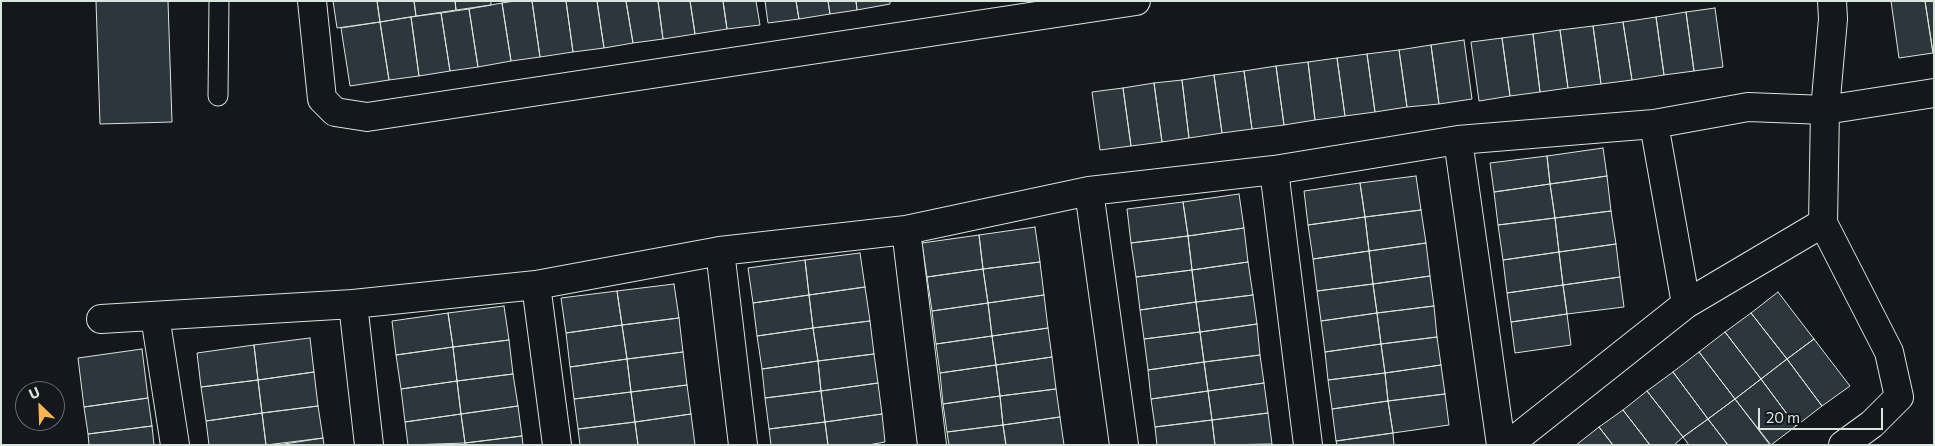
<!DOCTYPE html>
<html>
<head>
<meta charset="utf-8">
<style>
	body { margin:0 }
	#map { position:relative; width:1935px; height:446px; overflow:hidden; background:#14181c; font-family:Commissioner,sans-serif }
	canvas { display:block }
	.frame { position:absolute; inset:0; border:2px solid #d8e6dc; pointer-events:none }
	.north { position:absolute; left:15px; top:381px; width:50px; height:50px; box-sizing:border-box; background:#14181c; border:1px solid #626a69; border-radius:50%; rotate:336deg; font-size:14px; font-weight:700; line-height:20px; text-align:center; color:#d8e6dc }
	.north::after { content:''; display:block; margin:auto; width:18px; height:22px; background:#ffb74d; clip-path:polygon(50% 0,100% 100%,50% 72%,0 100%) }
	.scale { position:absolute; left:1758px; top:408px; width:125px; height:22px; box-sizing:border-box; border:2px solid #d8e6dc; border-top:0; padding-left:6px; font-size:15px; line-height:18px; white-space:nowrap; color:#d8e6dc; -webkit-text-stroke:4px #14181c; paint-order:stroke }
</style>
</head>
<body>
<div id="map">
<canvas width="1935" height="446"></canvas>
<div class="frame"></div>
<div class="north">U</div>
<div class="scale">20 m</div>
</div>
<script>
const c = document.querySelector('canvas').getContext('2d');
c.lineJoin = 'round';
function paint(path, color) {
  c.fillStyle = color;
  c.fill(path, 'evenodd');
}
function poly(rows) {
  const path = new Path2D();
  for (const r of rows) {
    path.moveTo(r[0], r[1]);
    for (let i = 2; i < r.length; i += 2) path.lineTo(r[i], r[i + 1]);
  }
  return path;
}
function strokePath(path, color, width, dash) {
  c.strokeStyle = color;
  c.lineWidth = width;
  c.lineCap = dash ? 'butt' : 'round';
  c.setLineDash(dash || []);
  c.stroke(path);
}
const building = poly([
	[96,1,168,1,172,122,100,124,96,1],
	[333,1,377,1,380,22,337,28,333,1],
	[377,1,414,1,416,16,380,22,377,1],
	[414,1,455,1,456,10,416,16,414,1],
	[455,1,491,1,491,5,456,10,455,1],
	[515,1,532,1,540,57,511,61,502,3,515,1],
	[532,1,566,1,573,52,540,57,532,1],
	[566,1,597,1,604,48,573,52,566,1],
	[597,1,626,1,633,43,604,48,597,1],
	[626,1,658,1,663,39,633,43,626,1],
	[658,1,690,1,695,34,663,39,658,1],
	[690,1,723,1,727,29,695,34,690,1],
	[723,1,756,1,760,25,727,29,723,1],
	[765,1,796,1,799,19,768,23,765,1],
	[796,1,828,1,830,14,799,19,796,1],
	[828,1,856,1,857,10,830,14,828,1],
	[856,1,890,1,890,4,857,10,856,1],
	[1891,1,1925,1,1933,53,1899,58,1891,1],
	[1925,1,1934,1,1934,53,1933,53,1925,1],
	[502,3,511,61,478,67,469,9,502,3],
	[1715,8,1723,67,1694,71,1686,12,1715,8],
	[469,9,478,67,450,71,441,13,469,9],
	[1686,12,1694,71,1664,75,1656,17,1686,12],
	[441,13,450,71,419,76,411,17,441,13],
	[411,17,419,76,389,80,380,22,411,17],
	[1656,17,1664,75,1632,80,1623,22,1656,17],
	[380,22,389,80,350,86,341,28,380,22],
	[1623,22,1632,80,1601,84,1593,26,1623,22],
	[1593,26,1601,84,1568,88,1560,30,1593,26],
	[1560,30,1568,88,1540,92,1533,34,1560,30],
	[1533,34,1540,92,1510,96,1502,38,1533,34],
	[1502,38,1510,96,1479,101,1471,42,1502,38],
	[1464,40,1472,99,1439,104,1431,45,1464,40],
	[1431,45,1439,104,1407,107,1399,50,1431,45],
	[1399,50,1407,107,1375,112,1367,54,1399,50],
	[1367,54,1375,112,1345,116,1337,58,1367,54],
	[1337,58,1345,116,1315,120,1308,62,1337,58],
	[1308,62,1315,120,1284,125,1276,66,1308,62],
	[1276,66,1284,125,1252,129,1244,71,1276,66],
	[1244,71,1252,129,1222,133,1214,75,1244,71],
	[1214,75,1222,133,1189,138,1182,80,1214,75],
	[1182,80,1189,138,1162,142,1154,83,1182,80],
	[1154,83,1162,142,1131,146,1123,88,1154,83],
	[1123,88,1131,146,1100,150,1092,92,1123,88],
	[1603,148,1607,176,1550,184,1547,156,1603,148],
	[1547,156,1550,184,1494,192,1490,163,1547,156],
	[1416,176,1421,210,1365,217,1360,183,1416,176],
	[1607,176,1611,211,1555,218,1550,184,1607,176],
	[1360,183,1365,217,1308,225,1304,191,1360,183],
	[1550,184,1555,218,1498,225,1494,192,1550,184],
	[1239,194,1244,228,1188,236,1183,202,1239,194],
	[1183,202,1188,236,1131,243,1127,209,1183,202],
	[1421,210,1426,243,1369,251,1365,217,1421,210],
	[1611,211,1616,244,1559,252,1555,218,1611,211],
	[1365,217,1369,251,1313,259,1308,225,1365,217],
	[1555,218,1559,252,1503,260,1498,225,1555,218],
	[1035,227,1040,262,983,269,979,235,1035,227],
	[1244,228,1248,262,1192,270,1188,236,1244,228],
	[979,235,983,269,927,277,922,243,979,235],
	[1188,236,1192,270,1136,277,1131,243,1188,236],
	[1426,243,1430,276,1373,284,1369,251,1426,243],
	[1616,244,1620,277,1563,285,1559,252,1616,244],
	[1369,251,1373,284,1317,291,1313,259,1369,251],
	[1559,252,1563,285,1507,293,1503,260,1559,252],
	[860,253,865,287,809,295,805,260,860,253],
	[805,260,809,295,753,303,748,268,805,260],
	[1040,262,1044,295,988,303,983,269,1040,262],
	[1248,262,1253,295,1196,302,1192,270,1248,262],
	[983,269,988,303,932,311,927,277,983,269],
	[1192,270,1196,302,1140,310,1136,277,1192,270],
	[1430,276,1434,306,1377,313,1373,284,1430,276],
	[1620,277,1624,307,1567,314,1563,285,1620,277],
	[674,284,679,318,622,325,617,291,674,284],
	[1373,284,1377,313,1321,321,1317,291,1373,284],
	[1563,285,1567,314,1511,322,1507,293,1563,285],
	[865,287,870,321,813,328,809,295,865,287],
	[617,291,622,325,566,333,561,298,617,291],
	[1778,292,1814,339,1787,359,1751,313,1778,292],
	[809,295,813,328,757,336,753,303,809,295],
	[1044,295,1048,328,992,336,988,303,1044,295],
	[1253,295,1257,324,1200,332,1196,302,1253,295],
	[1196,302,1200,332,1144,339,1140,310,1196,302],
	[988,303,992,336,936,344,932,311,988,303],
	[504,306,509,340,453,347,448,313,504,306],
	[1434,306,1437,337,1381,344,1377,313,1434,306],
	[448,313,453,347,396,355,392,321,448,313],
	[1377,313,1381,344,1325,352,1321,321,1377,313],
	[1751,313,1787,359,1761,379,1725,332,1751,313],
	[1567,314,1571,345,1515,353,1511,322,1567,314],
	[679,318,683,352,627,359,622,325,679,318],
	[870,321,874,354,818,361,813,328,870,321],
	[1257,324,1260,355,1204,362,1200,332,1257,324],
	[622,325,627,359,570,367,566,333,622,325],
	[813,328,818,361,762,369,757,336,813,328],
	[1048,328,1052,357,996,365,992,336,1048,328],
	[1200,332,1204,362,1148,370,1144,339,1200,332],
	[1725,332,1761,379,1735,399,1699,352,1725,332],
	[992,336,996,365,940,373,936,344,992,336],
	[1437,337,1441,365,1385,373,1381,344,1437,337],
	[310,338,314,372,258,380,254,345,310,338],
	[1814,339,1850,386,1822,406,1787,359,1814,339],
	[509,340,513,374,457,381,453,347,509,340],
	[1381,344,1385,373,1328,380,1325,352,1381,344],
	[254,345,258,380,201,387,197,353,254,345],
	[453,347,457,381,401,389,396,355,453,347],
	[142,349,148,398,84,407,78,358,142,349],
	[683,352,687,385,631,392,627,359,683,352],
	[1699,352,1735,399,1708,419,1673,372,1699,352],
	[874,354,878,383,821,391,818,361,874,354],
	[1260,355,1264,383,1208,391,1204,362,1260,355],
	[1052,357,1056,389,1000,396,996,365,1052,357],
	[627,359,631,392,574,399,570,367,627,359],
	[1787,359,1822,406,1796,426,1761,379,1787,359],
	[818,361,821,391,765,398,762,369,818,361],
	[1204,362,1208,391,1151,399,1148,370,1204,362],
	[996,365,1000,396,943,404,940,373,996,365],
	[1441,365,1445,394,1388,401,1385,373,1441,365],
	[314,372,318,406,262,413,258,380,314,372],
	[1673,372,1708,419,1683,437,1647,391,1673,372],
	[1385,373,1388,401,1332,409,1328,380,1385,373],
	[513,374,518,406,461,414,457,381,513,374],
	[1761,379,1796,426,1771,445,1735,399,1761,379],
	[258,380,262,413,206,421,201,387,258,380],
	[457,381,461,414,405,422,401,389,457,381],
	[878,383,882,414,825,422,821,391,878,383],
	[1264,383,1268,413,1212,420,1208,391,1264,383],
	[687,385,691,414,635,422,631,392,687,385],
	[1056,389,1060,417,1003,425,1000,396,1056,389],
	[821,391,825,422,769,429,765,398,821,391],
	[1208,391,1212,420,1155,427,1151,399,1208,391],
	[1647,391,1683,437,1674,445,1650,445,1623,410,1647,391],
	[631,392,635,422,578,429,574,399,631,392],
	[1445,394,1449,425,1393,433,1388,401,1445,394],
	[1000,396,1003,425,947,432,943,404,1000,396],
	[148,398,152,426,88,434,84,407,148,398],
	[1735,399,1770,445,1728,445,1708,419,1735,399],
	[1388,401,1393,433,1336,441,1332,409,1388,401],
	[318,406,323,438,266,445,262,413,318,406],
	[518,406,522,436,465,443,461,414,518,406],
	[1623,410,1650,445,1613,445,1599,427,1623,410],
	[262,413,266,445,209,445,206,421,262,413],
	[1268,413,1272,444,1215,445,1212,420,1268,413],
	[461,414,465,443,408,445,405,422,461,414],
	[691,414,695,445,638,445,635,422,691,414],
	[882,414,885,442,868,445,828,445,825,422,882,414],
	[1060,417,1064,445,1006,445,1003,425,1060,417],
	[1708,419,1728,445,1689,445,1683,437,1708,419],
	[1212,420,1215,445,1157,445,1155,427,1212,420],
	[635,422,638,445,580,445,578,429,635,422],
	[825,422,828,445,771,445,769,429,825,422],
	[1003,425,1006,445,949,445,947,432,1003,425],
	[152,426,154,445,89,445,88,434,152,426],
	[1599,427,1613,445,1576,445,1599,427],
	[1393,433,1394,445,1337,445,1336,441,1393,433],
	[522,436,523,445,465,445,465,443,522,436],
	[323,438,324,445,278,445,323,438]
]);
const lane = poly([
	[218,96,219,1]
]);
const street = poly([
	[312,1,322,99,335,112,367,117,1136,1],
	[1654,124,1686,304],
	[1458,140,1501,445],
	[1274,170,1308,445],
	[1089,191,1124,445],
	[906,230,932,445],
	[720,251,743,445],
	[536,285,557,445],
	[353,304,369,445],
	[155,316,175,445],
	[101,319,353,304,536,285,720,251,906,230,1089,191,1274,170,1458,140,1654,124,1748,107,1825,110,1833,19,1832,1],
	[1508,445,1686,304,1823,223],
	[1843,445,1872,424,1899,397,1889,352,1823,223,1825,110,1934,93]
]);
paint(building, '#2c363c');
strokePath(building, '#d8e6dc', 1);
strokePath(lane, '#d8e6dc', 21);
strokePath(street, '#d8e6dc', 30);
strokePath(lane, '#14181c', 19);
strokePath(street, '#14181c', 28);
</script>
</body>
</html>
